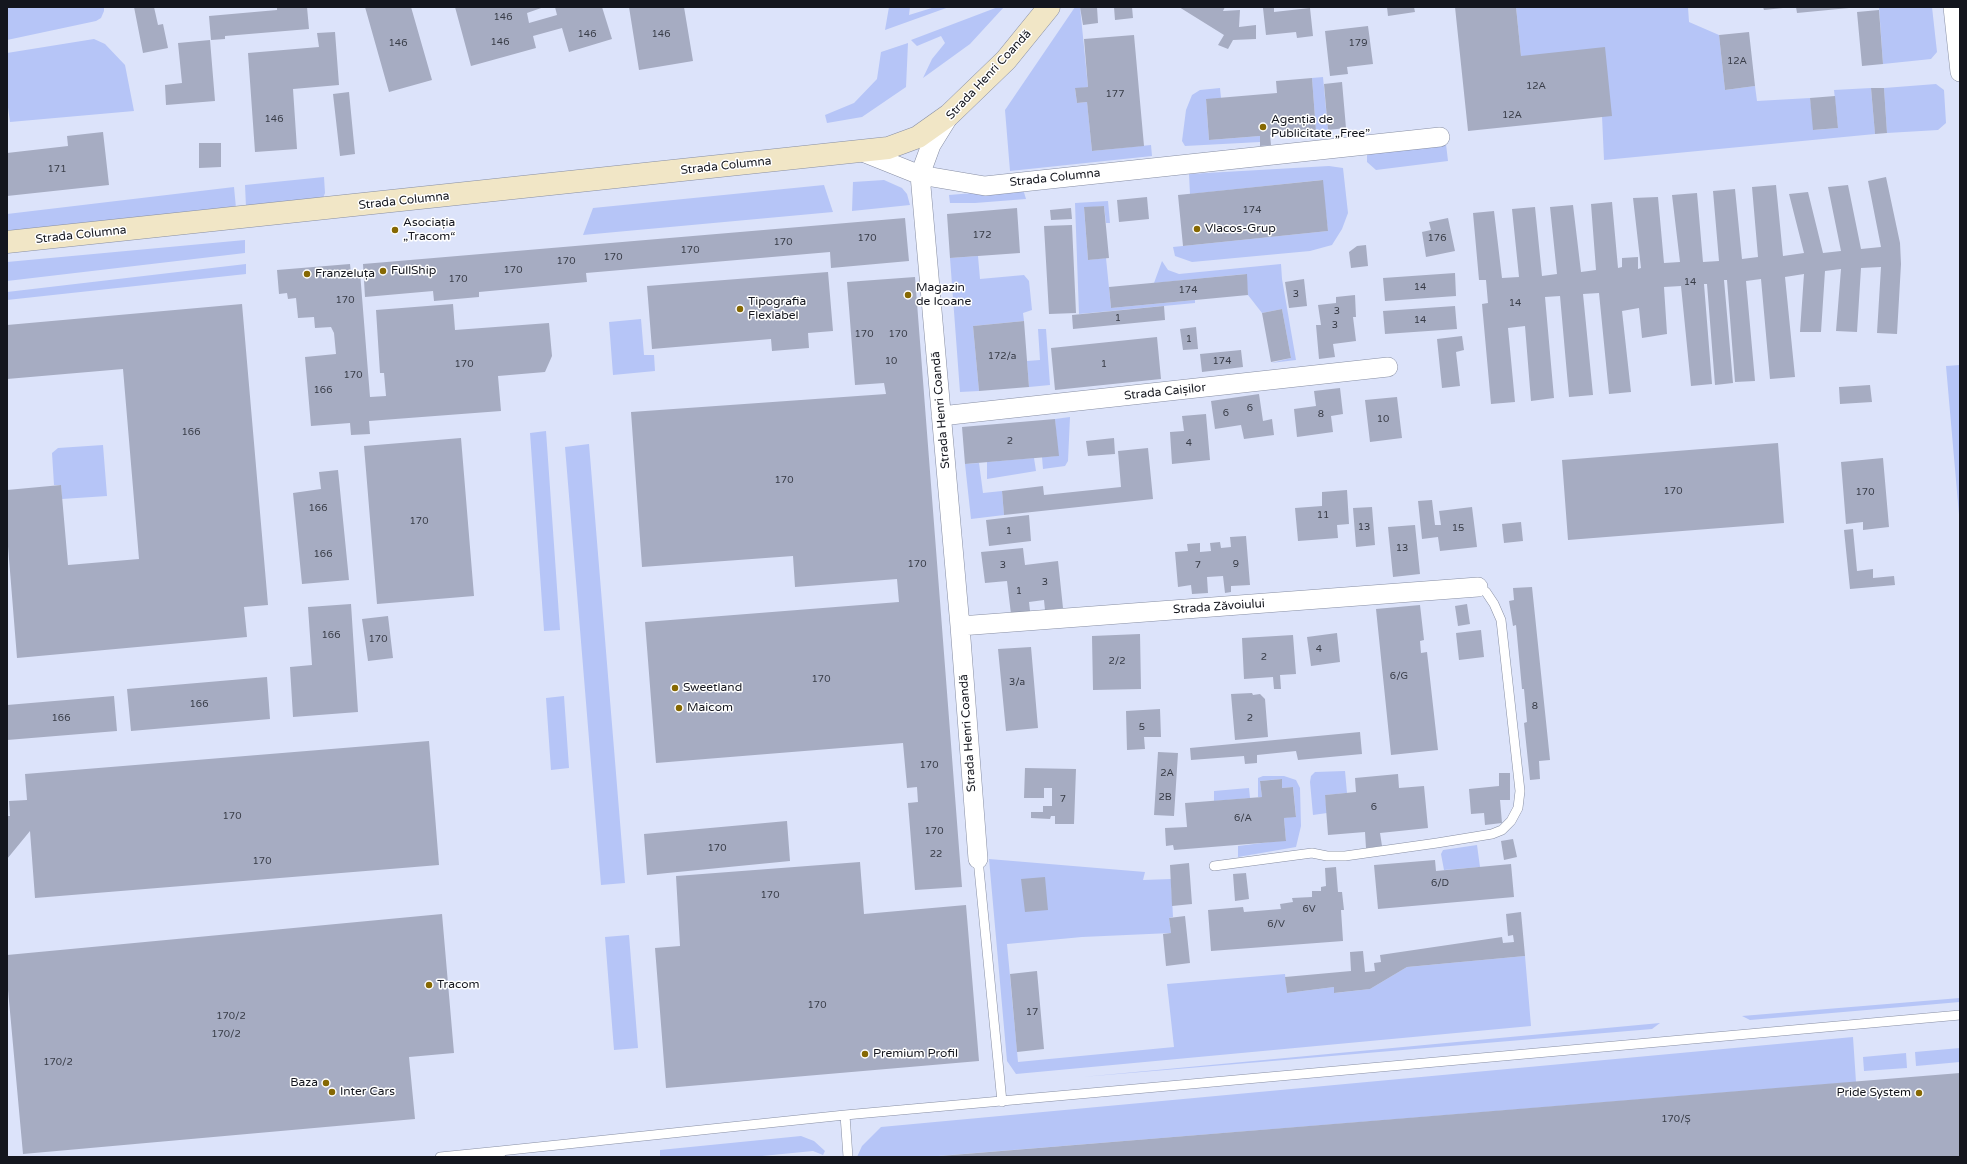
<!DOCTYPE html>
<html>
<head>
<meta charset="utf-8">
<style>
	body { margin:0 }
	#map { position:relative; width:1967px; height:1164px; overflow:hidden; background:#dce3fa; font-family:"Varela Round",sans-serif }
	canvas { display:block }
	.frame { position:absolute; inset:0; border:8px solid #14161e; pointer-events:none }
</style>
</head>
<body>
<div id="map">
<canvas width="1967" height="1164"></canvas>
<div class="frame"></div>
</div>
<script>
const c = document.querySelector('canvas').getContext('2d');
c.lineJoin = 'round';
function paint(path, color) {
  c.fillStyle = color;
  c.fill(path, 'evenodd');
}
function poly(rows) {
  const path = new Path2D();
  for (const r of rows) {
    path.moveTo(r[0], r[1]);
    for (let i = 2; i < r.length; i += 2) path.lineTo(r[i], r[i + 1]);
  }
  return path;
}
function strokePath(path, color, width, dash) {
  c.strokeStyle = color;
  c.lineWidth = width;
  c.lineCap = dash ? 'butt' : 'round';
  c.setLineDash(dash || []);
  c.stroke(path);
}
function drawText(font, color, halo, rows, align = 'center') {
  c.font = font + ' "Varela Round",sans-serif';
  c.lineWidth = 3;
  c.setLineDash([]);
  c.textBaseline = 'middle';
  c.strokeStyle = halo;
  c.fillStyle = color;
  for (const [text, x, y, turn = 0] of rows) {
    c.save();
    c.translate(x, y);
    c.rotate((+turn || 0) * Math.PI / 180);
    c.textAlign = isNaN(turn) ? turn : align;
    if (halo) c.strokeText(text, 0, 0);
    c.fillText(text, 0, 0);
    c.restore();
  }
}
const green = poly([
	[7,7,104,7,104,11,101,18,96,21,7,40],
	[889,7,910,7,909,15,935,7,949,7,885,30],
	[998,7,1004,7,970,44,923,78,932,59,945,43,941,36,917,46,911,40],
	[1075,7,1080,7,1088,87,1075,89,1077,103,1087,102,1092,151,1151,145,1152,156,1010,171,1005,110],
	[1516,7,1688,7,1689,22,1719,35,1725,90,1755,86,1757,101,1810,98,1814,130,1838,128,1834,90,1871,88,1875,134,1604,160,1602,116,1521,56],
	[1879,7,1932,7,1937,52,1931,59,1883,64],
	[94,39,105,44,125,65,134,111,10,122,7,100,7,53],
	[908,43,906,87,862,117,827,123,825,115,854,103,877,79,881,52],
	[1323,77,1328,130,1316,131,1312,78],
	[1936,84,1944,90,1946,123,1938,130,1887,133,1884,88],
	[1220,88,1221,98,1206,100,1209,140,1260,136,1260,142,1185,146,1182,141,1186,110,1192,95,1200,90],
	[1446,144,1448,161,1376,170,1367,162,1367,151],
	[1329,166,1343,168,1348,213,1342,229,1332,245,1310,251,1192,262,1175,256,1173,247,1328,231,1322,180,1190,194,1189,174],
	[324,177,325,193,323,198,246,207,245,185],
	[884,180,902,188,907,194,910,205,852,211,853,182],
	[824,185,833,212,583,235,593,208],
	[234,187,236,208,7,231,7,214],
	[1023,189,1026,199,975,203,950,203,949,195],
	[1108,201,1110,223,1106,223,1104,206,1084,208,1088,260,1106,258,1111,308,1195,300,1195,303,1079,314,1075,203],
	[245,240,245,253,7,281,7,262],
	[978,256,980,279,1024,275,1029,281,1032,310,1023,313,1024,321,973,326,979,391,960,392,950,258],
	[1162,261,1168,270,1179,274,1281,264,1282,279,1296,360,1271,363,1291,358,1282,309,1262,313,1248,295,1246,274,1154,283],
	[246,264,246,274,7,300,7,292],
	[641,319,644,355,654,355,655,371,613,375,609,322],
	[1038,329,1046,329,1050,385,1029,387,1027,361,1040,360],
	[1960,365,1960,526,1946,366],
	[1070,417,1068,461,1065,466,1043,469,1042,457,1058,456,1055,419],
	[546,431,560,630,544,631,530,433],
	[589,444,625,883,601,885,565,447],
	[103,445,107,496,62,499,61,485,54,485,52,453,58,448],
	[1034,458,1036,471,987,479,987,462],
	[979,463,983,493,1002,491,1004,515,971,519,965,464],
	[564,696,569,768,551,770,546,698],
	[1345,771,1347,793,1325,795,1327,813,1313,815,1310,782,1311,776,1315,772],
	[1263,776,1284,776,1296,780,1300,788,1301,826,1296,847,1238,857,1238,846,1286,840,1284,818,1296,816,1293,787,1282,788,1281,779,1260,781,1262,797,1258,797,1258,778],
	[1249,788,1250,798,1214,801,1214,791],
	[1477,845,1480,867,1444,870,1441,854,1443,850],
	[989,859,1145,872,1143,880,1171,879,1173,917,1169,918,1171,933,1082,937,1007,944,1018,1062,1174,1047,1167,984,1285,974,1287,993,1334,987,1335,993,1370,989,1407,967,1525,956,1531,1026,1016,1074,1007,1061],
	[629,935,638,1048,614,1050,605,937],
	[1960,998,1960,1002,1750,1020,1742,1016],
	[1660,1023,1652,1029,1082,1077],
	[1853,1037,1856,1082,926,1157,857,1157,862,1146,881,1127],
	[1960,1048,1960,1062,1916,1066,1915,1052],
	[1906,1053,1907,1068,1864,1071,1863,1057],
	[801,1136,814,1141,825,1151,823,1155,813,1151,752,1157,660,1157,660,1150]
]);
const building = poly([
	[134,7,154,7,158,25,163,24,168,48,143,53],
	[277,7,307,7,309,29,225,36,225,39,211,40,209,16,277,10],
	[365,7,411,7,432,80,389,92],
	[455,7,544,7,527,13,529,23,557,15,555,7,602,7,612,39,569,52,562,28,533,36,536,48,471,66],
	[629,7,684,7,693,61,639,70],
	[1080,7,1097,7,1098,23,1083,25],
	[1114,7,1132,7,1133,18,1115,20],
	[1179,7,1225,7,1223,11,1240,10,1239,27,1256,25,1256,39,1233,40,1228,49,1218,45,1224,35],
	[1274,7,1274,12,1310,8,1313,36,1297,38,1296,32,1266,35,1263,8],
	[1387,7,1414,7,1415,12,1388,16],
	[1455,7,1516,7,1521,56,1605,47,1612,116,1468,131],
	[1763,7,1783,7,1783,8,1764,10],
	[1796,7,1849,7,1849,8,1797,13],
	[1879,10,1883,64,1862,66,1857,12],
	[1368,26,1373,64,1347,67,1348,74,1330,76,1325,31],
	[335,32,339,85,293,89,297,149,255,152,248,53,319,47,317,33],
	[1749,32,1755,86,1725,90,1719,35],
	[1134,35,1144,146,1092,151,1087,102,1077,103,1075,88,1088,87,1084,39],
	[210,40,215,101,166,105,165,85,182,83,178,43],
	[1312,78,1316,131,1270,135,1271,145,1260,146,1260,136,1209,140,1206,99,1277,93,1276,81],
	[1342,82,1346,128,1328,130,1324,84],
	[1871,88,1884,88,1887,133,1875,134],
	[349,92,355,154,340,156,333,94],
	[1835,96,1838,128,1813,130,1810,98],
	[103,132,109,185,7,196,7,153,68,146,67,136],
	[199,143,221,143,221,167,199,168],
	[1886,177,1900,243,1901,264,1897,334,1877,333,1881,267,1861,268,1857,332,1836,331,1841,269,1825,271,1821,332,1800,332,1804,274,1785,277,1795,377,1770,379,1761,279,1746,281,1755,381,1735,382,1727,280,1724,280,1733,383,1715,385,1707,284,1704,284,1712,384,1691,386,1681,286,1664,287,1667,334,1642,338,1639,308,1622,311,1631,392,1609,394,1599,293,1583,294,1593,395,1569,397,1560,296,1545,297,1554,398,1531,401,1525,326,1508,328,1515,402,1491,404,1482,304,1488,303,1486,280,1479,280,1473,213,1494,211,1502,278,1519,277,1512,209,1535,207,1542,276,1557,274,1550,207,1573,205,1581,272,1596,270,1591,204,1612,202,1618,268,1622,267,1622,258,1638,257,1638,269,1641,268,1633,198,1658,197,1664,263,1680,262,1672,195,1697,193,1703,262,1719,261,1713,191,1735,189,1742,259,1758,257,1752,187,1776,185,1783,256,1804,253,1789,194,1808,192,1823,253,1841,251,1828,187,1848,185,1861,249,1881,247,1868,181],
	[1323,180,1328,231,1183,246,1178,195],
	[1147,197,1149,219,1119,222,1117,200],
	[1104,206,1109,258,1088,260,1084,207],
	[1017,208,1020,253,950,258,947,214],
	[1071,208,1072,219,1051,220,1050,210],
	[905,218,909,261,831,268,830,252,586,273,587,282,479,292,479,297,434,301,433,291,365,297,363,264],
	[1448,218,1455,251,1426,257,1422,232,1431,230,1429,222],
	[1072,225,1076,313,1049,314,1044,226],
	[1366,245,1368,266,1351,268,1349,252,1357,246],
	[350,264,351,273,360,272,370,397,386,396,384,373,380,373,376,310,453,304,455,330,549,323,552,356,545,372,498,376,501,411,369,421,370,434,351,435,350,423,311,426,305,357,336,354,334,333,331,327,315,328,314,317,298,318,296,298,288,299,287,293,279,294,277,270],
	[828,272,833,331,808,333,809,348,772,351,771,339,652,349,647,286],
	[1455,273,1456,296,1385,301,1383,278],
	[1247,274,1248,295,1111,308,1109,287],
	[915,277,962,887,915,890,908,803,918,802,917,787,907,788,903,743,656,763,645,622,899,602,897,579,795,587,793,556,642,567,631,412,886,394,884,383,855,385,847,282],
	[1304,279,1307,306,1289,308,1285,282],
	[1355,295,1356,317,1353,317,1356,341,1333,344,1335,357,1319,359,1316,325,1321,325,1318,305,1336,303,1336,297],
	[242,304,268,605,244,607,247,637,17,658,7,534,7,490,61,485,68,565,139,559,123,369,7,379,7,325],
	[1164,306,1165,320,1073,329,1072,315],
	[1455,306,1457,329,1385,334,1383,311],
	[1282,309,1291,358,1271,362,1262,313],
	[1024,321,1029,387,979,391,973,326],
	[1196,327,1198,349,1183,350,1180,329],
	[1462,336,1464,350,1456,352,1460,386,1442,388,1437,339],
	[1157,337,1161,379,1055,390,1051,348],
	[1241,350,1243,367,1202,372,1200,354],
	[1870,385,1872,402,1840,404,1839,387],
	[1340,388,1343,414,1331,416,1333,432,1297,437,1294,409,1316,406,1314,391],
	[1259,394,1263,421,1272,419,1274,435,1244,439,1241,425,1215,429,1211,401],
	[1397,397,1402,438,1370,442,1365,400],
	[1206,414,1210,460,1172,464,1170,432,1184,431,1182,416],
	[1055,419,1059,456,965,464,962,427],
	[461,438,474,596,377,604,364,446],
	[1114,438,1115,454,1088,456,1086,441],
	[1778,443,1784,523,1568,540,1562,460],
	[1148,448,1153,499,1004,515,1002,491,1043,486,1044,495,1121,487,1118,451],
	[1883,458,1889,527,1863,530,1863,522,1846,524,1841,462],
	[338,470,349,580,302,584,293,493,321,489,319,472],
	[1347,490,1349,524,1337,525,1338,538,1298,541,1295,508,1322,506,1322,492],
	[1432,500,1435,525,1441,525,1439,511,1472,507,1477,547,1440,551,1438,537,1422,539,1418,501],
	[1372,507,1375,545,1356,547,1353,508],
	[1029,515,1031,541,989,546,986,520],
	[1521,522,1523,541,1504,543,1502,524],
	[1415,525,1420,574,1393,577,1388,527],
	[1853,529,1857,571,1873,569,1873,578,1894,576,1895,585,1850,589,1844,530],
	[1246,536,1250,585,1231,586,1231,592,1225,593,1223,576,1207,577,1208,593,1192,594,1191,585,1178,587,1175,552,1188,551,1187,544,1200,543,1200,552,1211,551,1210,543,1220,542,1221,548,1231,547,1230,537],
	[1023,548,1025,565,1058,561,1063,608,1045,610,1044,600,1029,602,1030,611,1011,614,1007,581,985,583,981,552],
	[1532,587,1550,760,1539,761,1540,779,1530,780,1524,723,1527,722,1524,689,1522,689,1516,625,1513,626,1509,601,1514,600,1513,588],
	[351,604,358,712,293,717,290,667,312,665,308,607],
	[1467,604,1470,624,1458,626,1455,606],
	[1420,605,1424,640,1420,641,1421,653,1427,652,1438,750,1391,755,1376,609],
	[388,616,393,658,368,661,362,619],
	[1481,630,1484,657,1459,660,1456,633],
	[1337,633,1340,662,1311,666,1307,637],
	[1140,634,1141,689,1093,690,1092,636],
	[1293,635,1296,674,1280,675,1281,689,1274,689,1273,677,1244,679,1242,638],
	[1031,647,1038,728,1006,731,998,649],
	[267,677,270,719,131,731,127,689],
	[1252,693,1253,695,1260,694,1265,699,1268,737,1235,740,1231,694],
	[114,696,117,731,7,740,7,705],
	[1160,709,1161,737,1144,737,1145,749,1127,750,1126,711],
	[1360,732,1362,754,1298,760,1296,751,1257,755,1257,763,1245,764,1244,756,1191,760,1190,748],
	[429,741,439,865,35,898,30,831,7,859,7,816,10,816,9,801,27,800,25,774],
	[1158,752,1178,753,1174,816,1154,815],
	[1025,768,1076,769,1074,824,1055,824,1055,816,1051,816,1050,819,1031,818,1031,812,1043,812,1043,806,1052,806,1052,788,1044,788,1044,798,1024,798],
	[1499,773,1510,773,1510,800,1500,800,1502,823,1485,825,1484,813,1471,814,1469,789,1499,786],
	[1398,774,1399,788,1424,786,1428,828,1380,833,1382,846,1366,848,1365,832,1328,835,1325,795,1356,792,1355,778],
	[1282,779,1282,788,1293,787,1296,817,1284,818,1286,841,1174,850,1173,845,1166,846,1165,828,1187,827,1185,803,1262,797,1260,781],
	[787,821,790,861,647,875,644,834],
	[1513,839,1517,857,1504,860,1501,841],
	[1435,860,1436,871,1511,864,1514,897,1378,909,1374,865],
	[860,862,864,914,966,905,979,1061,666,1088,655,948,680,946,676,876],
	[1189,863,1192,904,1172,906,1170,865],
	[1336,867,1338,892,1342,892,1344,910,1341,910,1343,941,1211,951,1208,910,1243,907,1244,912,1281,909,1280,904,1293,902,1292,898,1312,897,1312,891,1321,891,1321,887,1326,886,1325,868],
	[1246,873,1249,899,1235,901,1233,874],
	[1045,877,1048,910,1025,912,1021,879],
	[1521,912,1525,956,1407,967,1370,989,1334,993,1334,987,1287,993,1285,977,1351,971,1350,952,1363,951,1365,972,1375,971,1374,963,1381,962,1380,955,1502,937,1503,943,1514,942,1513,935,1508,936,1506,914],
	[442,914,454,1053,409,1057,415,1119,23,1154,7,979,7,955],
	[1185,916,1190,963,1166,966,1163,934,1171,933,1169,918],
	[1037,971,1044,1049,1017,1052,1010,974],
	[1960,1073,1960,1157,940,1157,940,1156]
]);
const lane = poly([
	[978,859,1002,1102],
	[1214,866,1312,853,1327,856,1345,856,1437,843,1492,834,1502,830,1511,821,1518,808,1520,791,1501,620,1494,604,1486,592,1478,587],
	[845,1115,848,1157],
	[440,1157,500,1151],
	[501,1157,500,1151,845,1115,1960,1015]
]);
const street = poly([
	[1953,7,1960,72],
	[949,116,931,145,920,175,960,626,978,859],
	[860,151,920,175,985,186,1440,137],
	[941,416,1388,367],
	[960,626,1478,587]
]);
const secondary = poly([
	[7,242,888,148,918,137,949,115,1006,60,1049,7]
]);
const markers = [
	[1263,127,4,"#866802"],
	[1197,229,4,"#866802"],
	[395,230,4,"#866802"],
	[383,271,4,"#866802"],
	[307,274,4,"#866802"],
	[908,295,4,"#866802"],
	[740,309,4,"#866802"],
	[675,688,4,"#866802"],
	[679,708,4,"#866802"],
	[429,985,4,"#866802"],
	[865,1054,4,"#866802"],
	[326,1083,4,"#866802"],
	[332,1092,4,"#866802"],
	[1919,1093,4,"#866802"]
];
const numberNames = [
	["146",503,17],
	["146",587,34],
	["146",661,34],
	["146",500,42],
	["146",398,43],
	["179",1358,43],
	["12A",1737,61],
	["12A",1536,86],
	["177",1115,94],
	["12A",1512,115],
	["146",274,119],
	["171",57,169],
	["174",1252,210],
	["172",982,235],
	["170",867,238],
	["176",1437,238],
	["170",783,242],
	["170",690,250],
	["170",613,257],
	["170",566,261],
	["170",513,270],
	["170",458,279],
	["14",1690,282],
	["14",1420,287],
	["174",1188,290],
	["3",1296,294],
	["170",345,300],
	["14",1515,303],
	["3",1337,311],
	["1",1118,318],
	["14",1420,320],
	["3",1335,325],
	["170",864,334],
	["170",898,334],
	["1",1189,339],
	["172/a",1002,356],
	["10",891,361],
	["174",1222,361],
	["170",464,364],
	["1",1104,364],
	["170",353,375],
	["166",323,390],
	["6",1250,408],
	["6",1226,413],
	["8",1321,414],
	["10",1383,419],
	["166",191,432],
	["2",1010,441],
	["4",1189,443],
	["170",784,480],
	["170",1673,491],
	["170",1865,492],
	["166",318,508],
	["11",1323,515],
	["170",419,521],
	["13",1364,527],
	["15",1458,528],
	["1",1009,531],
	["13",1402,548],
	["166",323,554],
	["170",917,564],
	["9",1236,564],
	["3",1003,565],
	["7",1198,565],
	["3",1045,582],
	["1",1019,591],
	["166",331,635],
	["170",378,639],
	["4",1319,649],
	["2",1264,657],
	["2/2",1117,661],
	["6/G",1399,676],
	["170",821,679],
	["3/a",1017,682],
	["166",199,704],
	["8",1535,706],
	["166",61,718],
	["2",1250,718],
	["5",1142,727],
	["170",929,765],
	["2A",1167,773],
	["2B",1165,797],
	["7",1063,799],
	["6",1374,807],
	["170",232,816],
	["6/A",1243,818],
	["170",934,831],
	["170",717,848],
	["22",936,854],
	["170",262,861],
	["6/D",1440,883],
	["170",770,895],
	["6V",1309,909],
	["6/V",1276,924],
	["170",817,1005],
	["17",1032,1012],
	["170/2",231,1016],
	["170/2",226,1034],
	["170/2",58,1062],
	["170/Ș",1676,1119]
];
const streetNames = [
	["Strada Henri Coandă",989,75,-47],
	["Strada Columna",726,166,-6],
	["Strada Columna",1055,178,-6],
	["Strada Columna",404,201,-6],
	["Strada Columna",81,235,-6],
	["Strada Caișilor",1165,392,-6],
	["Strada Henri Coandă",941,410,-95],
	["Strada Zăvoiului",1219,607,-4],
	["Strada Henri Coandă",968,733,-94]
];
const poiNames = [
	["Agenția de",1271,120],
	["Publicitate „Free”",1271,134],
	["Asociația",403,223],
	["„Tracom“",403,237],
	["Vlacos-Grup",1205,229],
	["FullShip",391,271],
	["Franzeluța",315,274],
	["Magazin",916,288],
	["de Icoane",916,302],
	["Tipografia",748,302],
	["Flexlabel",748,316],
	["Sweetland",683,688],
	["Maicom",687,708],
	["Tracom",437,985],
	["Premium Profil",873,1054],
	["Baza",318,1083,"right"],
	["Inter Cars",340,1092],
	["Pride System",1911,1093,"right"]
];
paint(green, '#b6c5f7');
paint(building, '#a6acc2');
strokePath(lane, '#878ea3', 10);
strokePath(street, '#878ea3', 20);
strokePath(secondary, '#878ea3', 23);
strokePath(lane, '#fff', 9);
strokePath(street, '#fff', 19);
strokePath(secondary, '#f1e6c6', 22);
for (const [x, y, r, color] of markers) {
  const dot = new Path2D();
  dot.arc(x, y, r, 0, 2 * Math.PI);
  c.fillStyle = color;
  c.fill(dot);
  strokePath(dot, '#fff', 1.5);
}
drawText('10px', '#383c47', null, numberNames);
drawText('12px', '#14161e', '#fff', streetNames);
drawText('12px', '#14161e', '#fff', poiNames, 'left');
</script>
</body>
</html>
